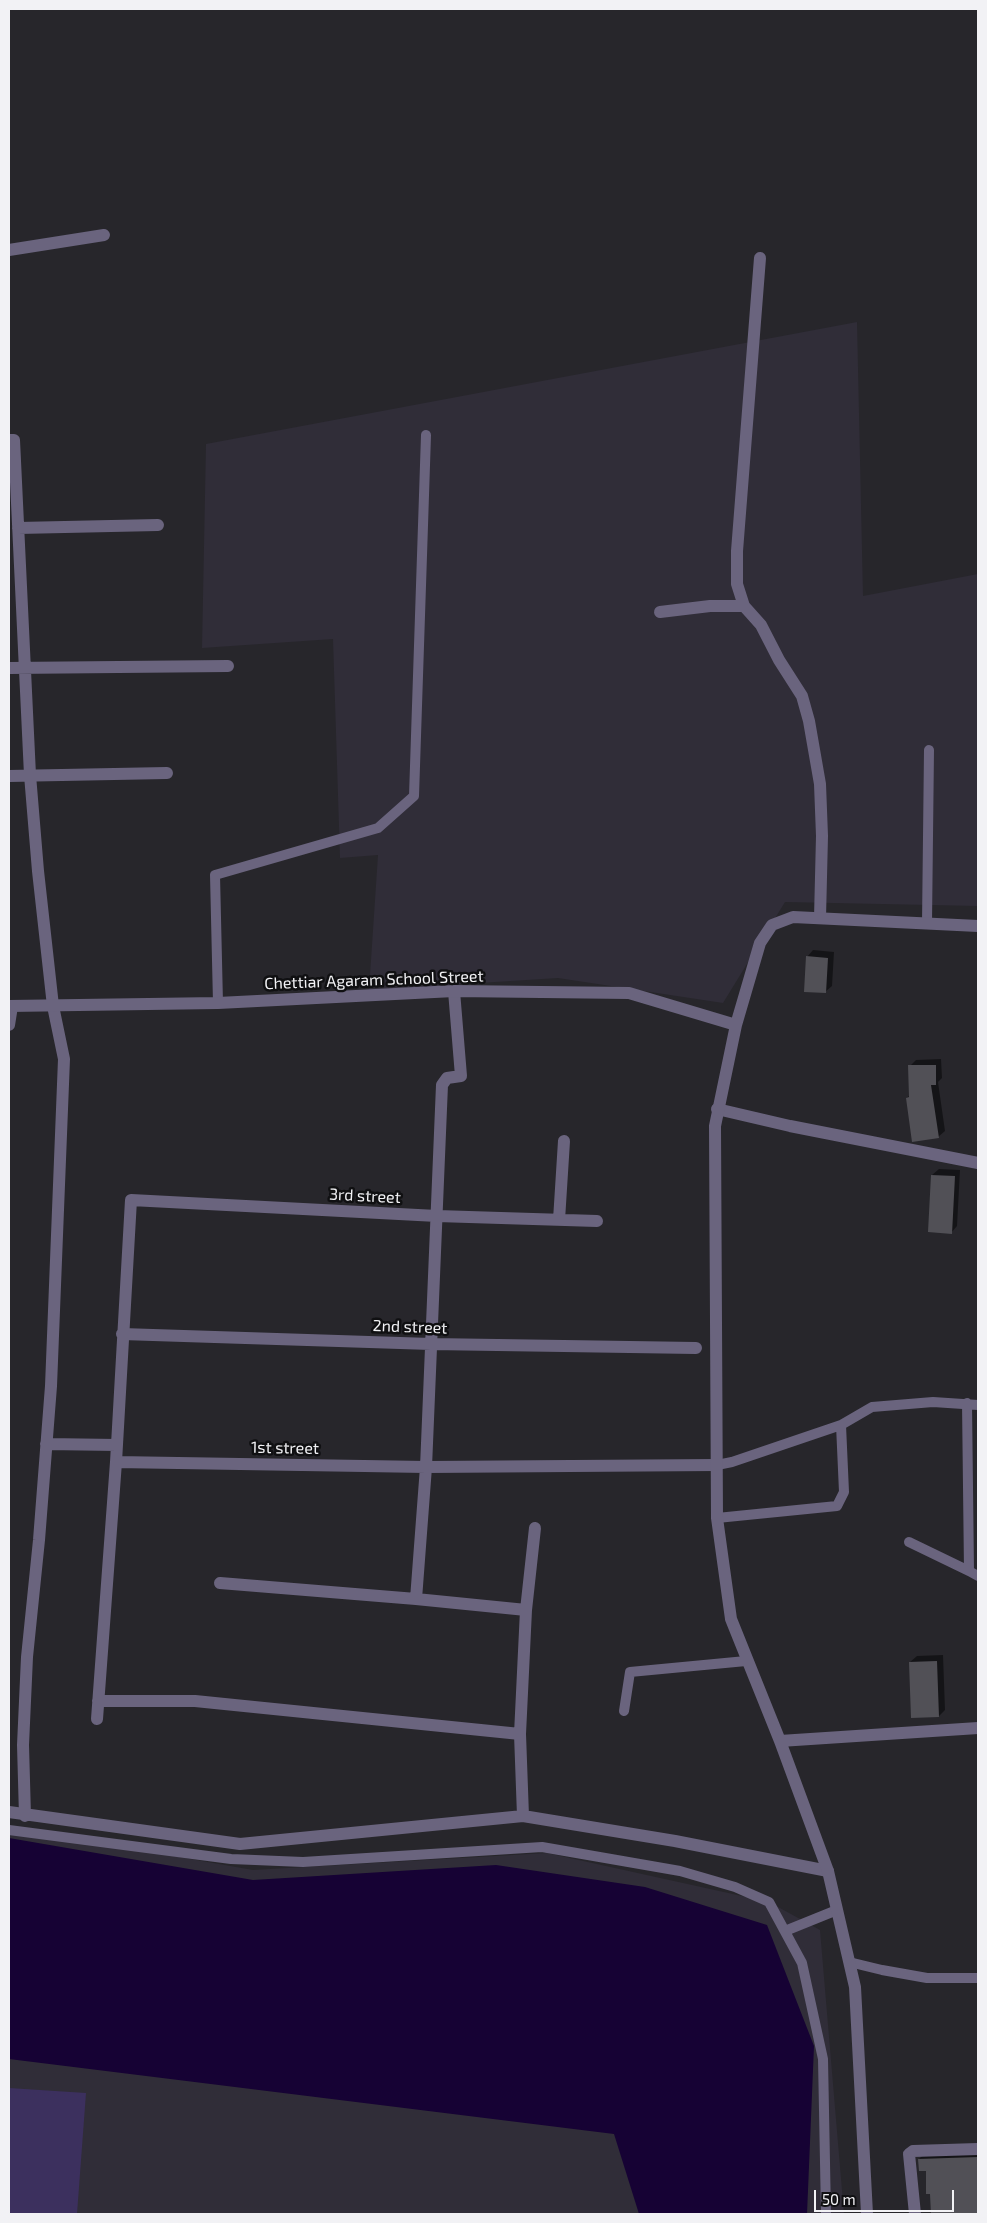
<!DOCTYPE html>
<html>
<head>
<meta charset="utf-8">
<style>
	body { margin:0 }
	#map { position:relative; width:987px; height:2223px; overflow:hidden; background:#27262b; font-family:"Exo 2",sans-serif }
	canvas { display:block }
	.frame { position:absolute; inset:0; border:10px solid #f2f2f5; pointer-events:none }
	.scale { position:absolute; left:814px; top:2190px; width:140px; height:22px; box-sizing:border-box; border:2px solid #f2f2f5; border-top:0; padding-left:6px; font-size:15px; line-height:18px; white-space:nowrap; color:#f2f2f5; -webkit-text-stroke:4px #101012; paint-order:stroke }
</style>
</head>
<body>
<div id="map">
<canvas width="987" height="2223"></canvas>
<div class="frame"></div>
<div class="scale">50 m</div>
</div>
<script>
const c = document.querySelector('canvas').getContext('2d');
c.lineJoin = 'round';
function paint(path, color) {
  c.fillStyle = color;
  c.fill(path, 'evenodd');
}
function poly(rows) {
  const path = new Path2D();
  for (const r of rows) {
    path.moveTo(r[0], r[1]);
    for (let i = 2; i < r.length; i += 2) path.lineTo(r[i], r[i + 1]);
  }
  return path;
}
function strokePath(path, color, width, dash) {
  c.strokeStyle = color;
  c.lineWidth = width;
  c.lineCap = dash ? 'butt' : 'round';
  c.setLineDash(dash || []);
  c.stroke(path);
}
function drawText(font, color, halo, rows, align = 'center') {
  c.font = font + ' "Exo 2",sans-serif';
  c.lineWidth = 5;
  c.setLineDash([]);
  c.textBaseline = 'middle';
  c.strokeStyle = halo;
  c.fillStyle = color;
  for (const [text, x, y, turn = 0] of rows) {
    c.save();
    c.translate(x, y);
    c.rotate((+turn || 0) * Math.PI / 180);
    c.textAlign = isNaN(turn) ? turn : align;
    if (halo) c.strokeText(text, 0, 0);
    c.fillText(text, 0, 0);
    c.restore();
  }
}
const built = poly([
	[857,322,863,596,978,574,978,906,785,902,723,1003,558,978,369,990,378,855,340,858,333,639,202,648,206,444],
	[9,1827,253,1870,547,1853,769,1902,820,1930,844,2214,9,2214]
]);
const green = poly([
	[9,2088,86,2093,77,2214,9,2214]
]);
const water = poly([
	[9,1838,253,1880,496,1865,645,1887,767,1925,814,2046,807,2214,639,2214,614,2134,9,2059]
]);
const shadow = poly([
	[813,950,834,952,832,986,825,992,807,957],
	[941,1059,942,1078,938,1082,945,1131,938,1137,907,1098,910,1095,910,1066,916,1060],
	[939,1169,960,1170,957,1226,951,1233,932,1175],
	[943,1655,945,1710,939,1716,910,1662,917,1656],
	[978,2145,978,2214,931,2214,932,2192,927,2170,919,2159,932,2146]
]);
const building = poly([
	[806,956,828,958,826,993,804,992],
	[908,1065,936,1065,936,1085,931,1085,939,1138,912,1142,906,1098,909,1097],
	[931,1175,955,1176,952,1234,928,1232],
	[937,1661,939,1717,911,1718,909,1662],
	[978,2157,978,2214,931,2214,930,2194,926,2194,926,2171,919,2171,918,2159]
]);
const service = poly([
	[927,923,929,750],
	[218,1003,215,875,378,828,414,796,426,435],
	[967,1403,969,1571,978,1576],
	[841,1425,872,1407,933,1402,978,1405],
	[717,1465,732,1462,841,1425,844,1492,837,1506,717,1518],
	[909,1542,969,1571],
	[624,1711,630,1672,746,1661],
	[9,1830,231,1859,303,1862,542,1847,680,1871,735,1887,769,1902,802,1963,823,2059,826,2214],
	[785,1931,837,1910],
	[849,1962,882,1970,927,1978,978,1978]
]);
const minor = poly([
	[9,250,104,235],
	[9,440,14,440,30,775,38,871,53,1006,64,1059,51,1386,39,1540,27,1657,23,1745,25,1816],
	[18,528,158,525],
	[744,606,737,584,737,551,760,258],
	[660,612,710,606,744,606,761,625,779,660,802,696,809,721,820,784,822,836,820,918],
	[9,668,228,666],
	[9,776,167,773],
	[454,991,461,1076,447,1078,442,1085,426,1467,416,1599,526,1610,520,1734,523,1816],
	[9,1025,12,1006],
	[717,1109,790,1126,978,1163],
	[559,1220,564,1141],
	[597,1221,437,1216,131,1200,116,1462,426,1467,717,1465],
	[122,1334,431,1344,696,1348],
	[46,1444,117,1445],
	[220,1583,416,1599],
	[526,1610,535,1528],
	[98,1701,195,1701,520,1734],
	[97,1719,116,1462],
	[9,1812,240,1844,523,1816,675,1841,828,1871],
	[915,2214,909,2154,913,2151,978,2149]
]);
const tertiary = poly([
	[9,1006,218,1003,454,991,629,993,736,1025],
	[780,1741,978,1728],
	[867,2214,855,1987,828,1871,780,1741,731,1619,717,1518,715,1126,736,1025,760,943,772,925,793,917,978,926]
]);
const streetNames = [
	["Chettiar Agaram School Street",374,980,-2],
	["3rd street",365,1196,3],
	["2nd street",410,1327,2],
	["1st street",285,1448,1]
];
paint(built, '#302d38');
paint(green, '#3c305e');
paint(water, '#160234');
paint(shadow, '#0007');
paint(building, '#515056');
strokePath(service, '#6a647e', 10);
strokePath(minor, '#6a647e', 12);
strokePath(tertiary, '#6a647e', 12);
drawText('16px', '#f2f2f5', '#101012', streetNames);
</script>
</body>
</html>
